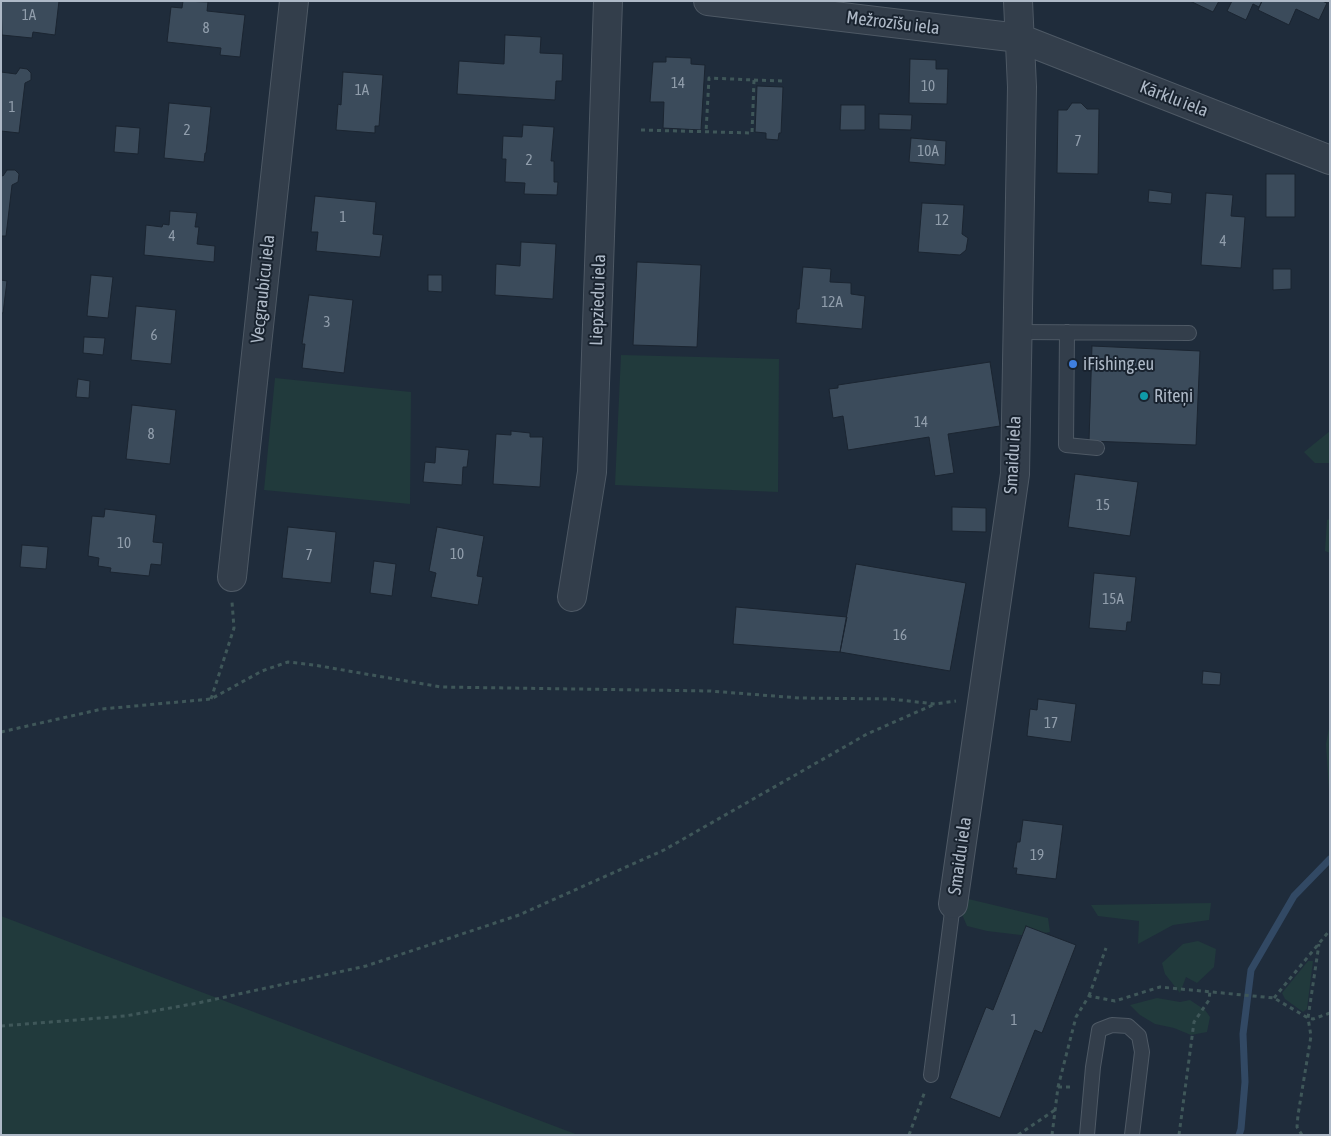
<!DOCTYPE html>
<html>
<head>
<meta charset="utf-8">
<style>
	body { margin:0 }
	#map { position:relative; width:1331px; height:1136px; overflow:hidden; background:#1f2c3b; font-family:"Asap Condensed",sans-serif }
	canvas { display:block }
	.frame { position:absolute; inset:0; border:2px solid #aeb9c7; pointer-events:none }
</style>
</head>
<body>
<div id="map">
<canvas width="1331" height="1136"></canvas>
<div class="frame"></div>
</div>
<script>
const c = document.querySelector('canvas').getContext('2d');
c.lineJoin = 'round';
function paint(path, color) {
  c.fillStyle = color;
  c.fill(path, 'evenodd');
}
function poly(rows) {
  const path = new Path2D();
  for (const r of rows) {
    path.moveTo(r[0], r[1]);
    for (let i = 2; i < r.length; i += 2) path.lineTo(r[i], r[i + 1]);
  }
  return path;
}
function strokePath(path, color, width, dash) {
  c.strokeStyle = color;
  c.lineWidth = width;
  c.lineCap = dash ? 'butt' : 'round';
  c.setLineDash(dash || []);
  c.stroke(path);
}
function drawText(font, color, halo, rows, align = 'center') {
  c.font = font + ' "Asap Condensed",sans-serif';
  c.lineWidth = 4;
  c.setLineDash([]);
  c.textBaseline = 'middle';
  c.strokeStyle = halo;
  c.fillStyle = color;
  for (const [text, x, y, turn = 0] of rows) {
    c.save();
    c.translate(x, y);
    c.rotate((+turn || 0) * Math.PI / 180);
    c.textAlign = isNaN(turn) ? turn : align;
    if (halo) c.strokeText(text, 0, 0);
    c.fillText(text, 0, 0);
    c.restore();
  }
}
const green = poly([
	[621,355,779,359,778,492,615,485],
	[275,378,411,392,410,504,264,490],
	[1330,431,1330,463,1315,463,1304,452],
	[1330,519,1330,553,1325,551,1327,520],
	[1330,723,1330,806,1326,744],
	[960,897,1048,918,1050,932,1029,936,987,931,967,926,958,905],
	[1211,903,1209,920,1173,925,1138,944,1139,921,1098,916,1091,905],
	[1,916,578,1135,1,1135],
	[1198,941,1216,949,1214,967,1197,983,1186,977,1180,993,1165,974,1162,963,1183,944],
	[1308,961,1313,961,1307,1009,1303,1012,1285,999,1282,993],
	[1157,998,1180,1002,1190,1000,1205,1010,1210,1017,1207,1032,1191,1035,1174,1028,1155,1024,1140,1015,1130,1005]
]);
const stream = poly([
	[1239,1135,1241,1129,1245,1082,1243,1034,1251,970,1294,896,1330,859]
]);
const building = poly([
	[1,1,59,1,55,35,33,32,32,38,2,35,1,1],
	[183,1,208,2,207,11,245,15,240,57,220,55,221,48,167,42,171,7,182,8,183,1],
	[1190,1,1219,1,1213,12,1190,1],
	[1232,1,1262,1,1259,7,1253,4,1246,20,1227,11,1232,1],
	[1262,1,1322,1,1327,3,1319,20,1296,9,1289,25,1258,10,1262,1],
	[505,35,541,37,540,53,563,54,562,81,556,81,555,100,457,94,459,61,504,64,505,35],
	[666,57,691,58,691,64,705,65,701,130,663,128,664,102,650,102,653,62,666,62,666,57],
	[910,59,936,60,936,69,948,69,947,104,909,103,910,59],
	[20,68,27,69,31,73,31,80,25,83,19,133,1,131,1,72,16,74,20,68],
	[343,72,383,75,379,126,375,126,375,133,336,130,338,104,341,105,343,72],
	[757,86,783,87,781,133,779,133,778,140,766,139,766,133,755,132,757,86],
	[169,103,211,107,206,153,205,153,204,162,164,158,169,103],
	[1072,103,1081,103,1087,109,1099,109,1098,174,1057,173,1058,110,1067,110,1072,103],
	[841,105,865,105,865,130,840,130,841,105],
	[879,114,912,115,911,130,879,129,879,114],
	[523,125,554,127,551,161,554,161,554,182,558,182,557,195,524,194,525,183,505,182,506,159,502,159,503,136,522,137,523,125],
	[116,126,140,128,138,154,114,152,116,126],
	[911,138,946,141,945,165,909,162,911,138],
	[7,170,15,170,19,174,18,182,12,185,6,236,1,236,1,175,3,176,7,170],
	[1266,174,1295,174,1295,217,1266,217,1266,174],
	[1149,190,1172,193,1171,204,1148,202,1149,190],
	[1206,193,1233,195,1231,216,1245,217,1241,268,1201,265,1206,193],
	[315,196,376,202,373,234,383,235,380,257,316,251,318,232,311,232,315,196],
	[922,203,964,205,962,234,968,238,966,250,960,255,918,252,922,203],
	[170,211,197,213,195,227,199,227,197,244,215,246,214,262,144,255,146,225,162,227,163,224,169,225,170,211],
	[521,242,556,244,553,299,495,295,496,264,520,266,521,242],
	[637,262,701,265,697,347,633,345,637,262],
	[803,267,831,269,830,282,851,283,851,294,865,296,862,329,796,323,797,309,799,309,803,267],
	[1273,269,1291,269,1291,289,1273,290,1273,269],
	[91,275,113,277,108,318,87,316,91,275],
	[428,275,442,275,442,292,428,291,428,275],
	[1,280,7,281,3,313,1,313,1,280],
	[309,295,353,300,344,373,302,368,305,344,302,344,309,295],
	[136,306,176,310,171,364,131,360,136,306],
	[84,337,105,338,103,355,83,353,84,337],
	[1092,346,1200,351,1196,445,1089,441,1092,346],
	[990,362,1000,426,948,434,954,473,935,476,929,437,848,450,843,416,833,418,829,389,838,388,838,385,990,362],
	[78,379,90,381,89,398,76,397,78,379],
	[132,405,176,410,170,464,126,459,132,405],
	[511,431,530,433,530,437,543,437,540,487,493,484,496,434,511,435,511,431],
	[436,447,469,450,467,467,463,467,462,485,423,482,425,462,435,463,436,447],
	[1075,474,1138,482,1130,536,1068,527,1075,474],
	[952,507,986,508,986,532,952,531,952,507],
	[105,509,156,515,153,542,163,543,161,565,151,564,149,576,110,572,111,568,98,566,99,558,88,556,92,516,104,517,105,509],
	[288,527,336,532,331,583,282,578,288,527],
	[437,527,484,536,477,576,483,577,478,605,431,597,436,573,429,571,437,527],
	[22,545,48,547,46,569,20,567,22,545],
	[374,561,396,564,392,596,370,593,374,561],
	[856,564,966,583,950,671,840,652,856,564],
	[1094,573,1136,577,1131,622,1127,622,1126,631,1089,628,1094,573],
	[736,607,847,617,840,652,733,644,736,607],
	[1203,671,1221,673,1220,685,1202,684,1203,671],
	[1038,699,1076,704,1071,742,1027,736,1030,709,1037,710,1038,699],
	[1023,820,1063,825,1056,879,1016,874,1017,868,1013,868,1017,842,1020,842,1023,820],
	[1026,926,1076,945,1042,1033,1035,1030,1000,1118,950,1098,986,1007,993,1010,1026,926]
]);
const path = poly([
	[754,80,784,81],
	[641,130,752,133,754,80,709,78,706,132],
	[211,699,234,628,232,602],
	[1,732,102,709,211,699,262,671,288,662,314,665,441,687,710,691,799,698,891,699,935,704,956,701],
	[1089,996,1106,948],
	[1274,998,1330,930],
	[1,1026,125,1016,198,1003,366,966,519,915,664,850,867,734,935,704],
	[1058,1087,1074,1087],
	[909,1135,925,1091],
	[1018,1135,1055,1110],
	[1052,1135,1058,1087,1076,1017,1089,996,1115,1001,1160,987,1274,998,1308,1018,1313,1019,1330,1013],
	[1179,1135,1194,1022,1209,1000,1210,991],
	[1302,1135,1297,1127,1298,1115,1311,1036,1308,1018,1319,944]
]);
const service = poly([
	[1017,332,1189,333],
	[1067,332,1066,445,1097,448],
	[931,1075,953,904],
	[1087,1135,1093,1067,1099,1030,1112,1025,1128,1026,1139,1036,1142,1052,1132,1135]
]);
const minor = poly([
	[708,1,1019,38,1330,160],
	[232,577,294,1],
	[572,597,592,472,608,1],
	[953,904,1015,474,1022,87,1018,1]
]);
const markers = [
	[1073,364,5,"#3f7fe0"],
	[1144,396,5,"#0f9aa8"]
];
const numberNames = [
	["1A",29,15],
	["8",206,28],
	["14",678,83],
	["10",928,86],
	["1A",362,90],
	["1",12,107],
	["2",187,130],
	["7",1078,141],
	["10A",928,151],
	["2",529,160],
	["1",343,217],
	["12",942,220],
	["4",172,236],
	["4",1223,241],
	["12A",832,302],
	["3",327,322],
	["6",154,335],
	["14",921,422],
	["8",151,434],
	["15",1103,505],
	["10",124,543],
	["10",457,554],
	["7",309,555],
	["15A",1113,599],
	["16",900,635],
	["17",1051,723],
	["19",1037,855],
	["1",1014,1020]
];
const streetNames = [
	["Mežrozīšu iela",893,23,7],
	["Kārklu iela",1174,99,21],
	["Vecgraubicu iela",263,289,-84],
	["Liepziedu iela",598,300,-88],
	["Smaidu iela",1013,455,-87],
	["Smaidu iela",960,856,-82]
];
const poiNames = [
	["iFishing.eu",1083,364],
	["Riteņi",1154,396]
];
paint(green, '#213a3c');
strokePath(stream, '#324964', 7);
paint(building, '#3b4b5b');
strokePath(building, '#1b2531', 1);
strokePath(service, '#4e5965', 16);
strokePath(minor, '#4e5965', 30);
strokePath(path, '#3f5759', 3, [4, 4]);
strokePath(service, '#333e4b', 14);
strokePath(minor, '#333e4b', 28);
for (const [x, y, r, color] of markers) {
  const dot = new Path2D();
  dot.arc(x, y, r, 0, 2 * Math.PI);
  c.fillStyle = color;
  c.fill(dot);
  strokePath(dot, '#19232f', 2);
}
drawText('15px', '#919eac', null, numberNames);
drawText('18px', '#aeb9c7', '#19232f', streetNames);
drawText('18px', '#aeb9c7', '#19232f', poiNames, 'left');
</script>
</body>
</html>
